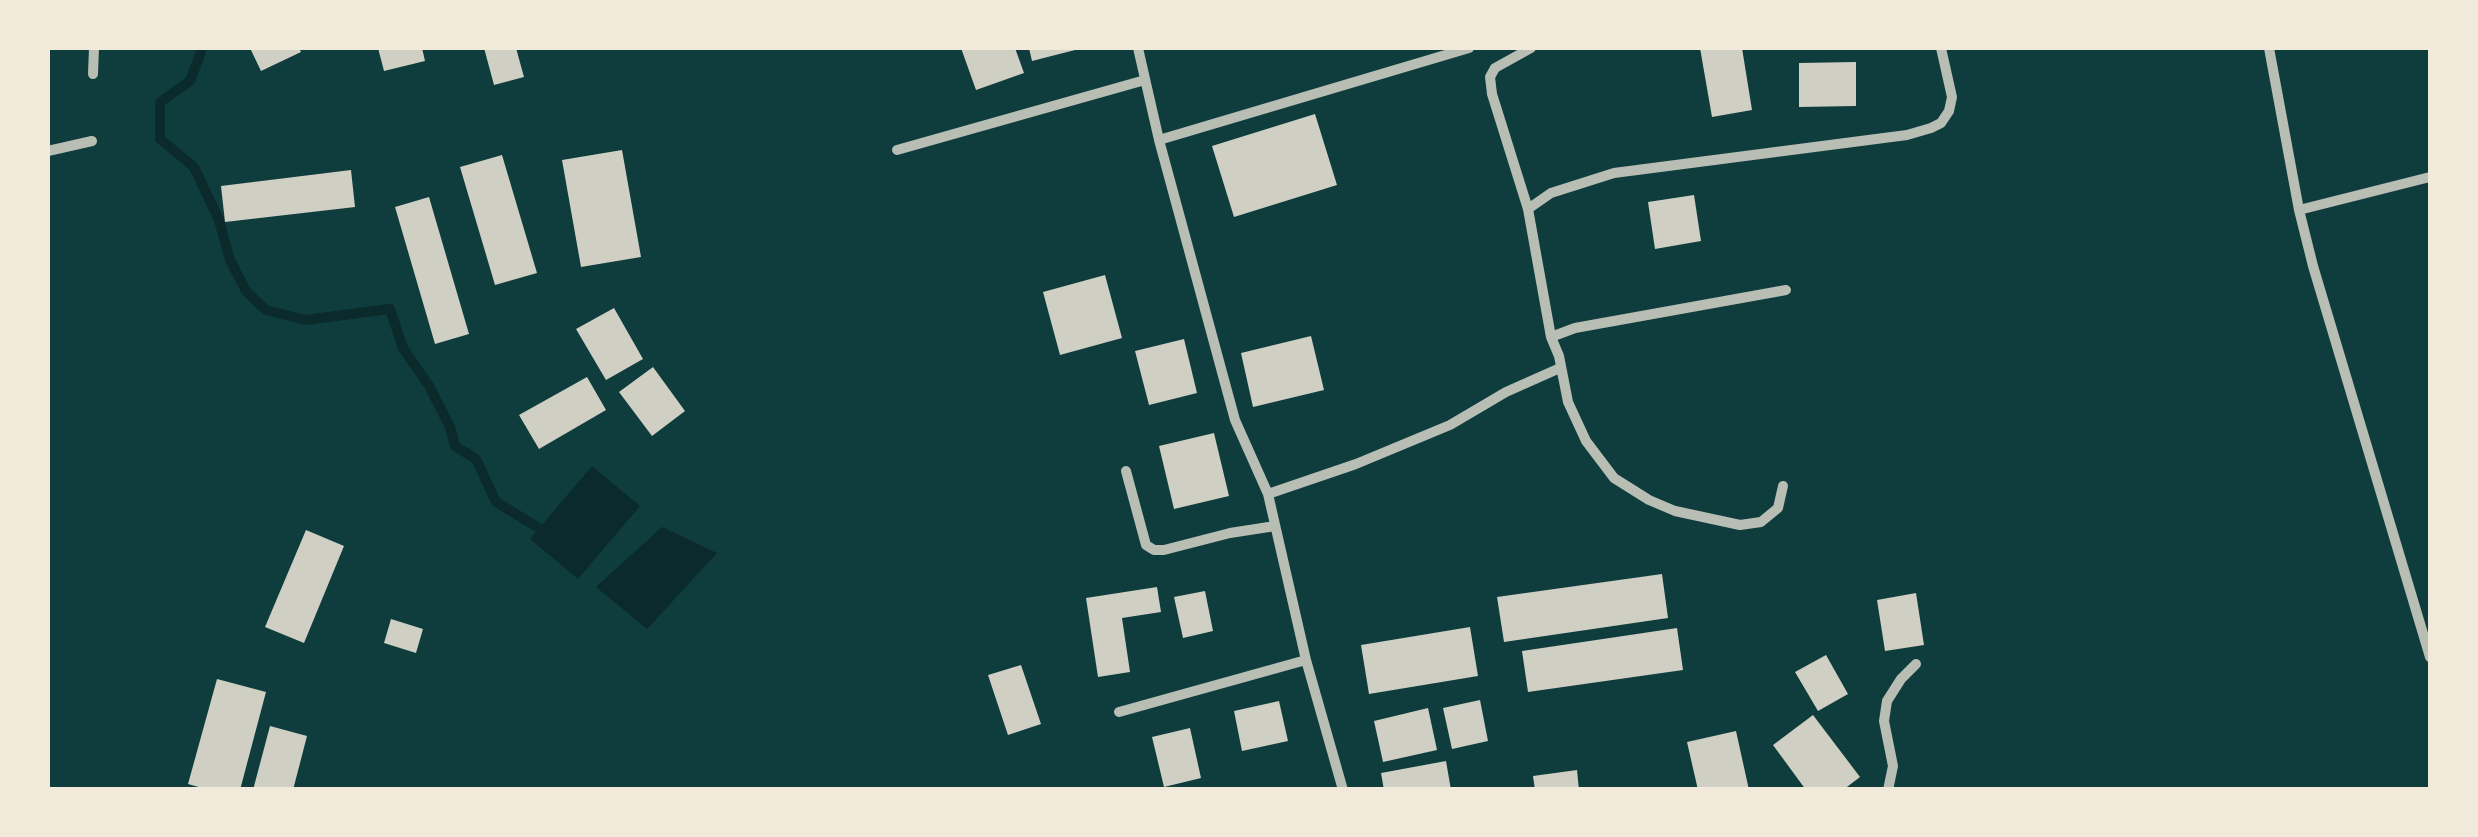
<!DOCTYPE html>
<html>
<head>
<meta charset="utf-8">
<style>
	body { margin:0 }
	#map { position:relative; width:2478px; height:837px; overflow:hidden; background:#0f3d3e; font-family:"Varela Round",sans-serif }
	canvas { display:block }
	.frame { position:absolute; inset:0; border:50px solid #f1e9da; pointer-events:none }
</style>
</head>
<body>
<div id="map">
<canvas width="2478" height="837"></canvas>
<div class="frame"></div>
</div>
<script>
const c = document.querySelector('canvas').getContext('2d');
c.lineJoin = 'round';
function paint(path, color) {
  c.fillStyle = color;
  c.fill(path, 'evenodd');
}
function poly(rows) {
  const path = new Path2D();
  for (const r of rows) {
    path.moveTo(r[0], r[1]);
    for (let i = 2; i < r.length; i += 2) path.lineTo(r[i], r[i + 1]);
  }
  return path;
}
function strokePath(path, color, width, dash) {
  c.strokeStyle = color;
  c.lineWidth = width;
  c.lineCap = dash ? 'butt' : 'round';
  c.setLineDash(dash || []);
  c.stroke(path);
}
const water = poly([
	[592,466,640,506,578,579,530,539],
	[662,527,717,553,647,629,596,587]
]);
const stream = poly([
	[200,48,201,52,190,81,160,102,160,139,194,167,219,220,230,260,246,291,266,310,305,320,390,309,403,348,429,386,450,427,455,446,476,459,496,502,539,528]
]);
const building = poly([
	[250,48,299,48,301,52,261,71],
	[378,48,422,48,425,61,384,71],
	[484,48,516,48,524,77,494,85],
	[961,48,1015,48,1024,73,976,90],
	[1029,48,1078,48,1079,49,1032,61],
	[1700,48,1742,48,1752,110,1712,117],
	[1856,62,1856,106,1799,107,1799,63],
	[1315,114,1337,185,1234,217,1212,146],
	[622,150,641,257,581,267,562,160],
	[502,155,537,273,495,285,460,167],
	[351,170,355,207,225,222,221,186],
	[1694,195,1701,241,1655,249,1648,202],
	[429,197,469,334,435,344,395,207],
	[1105,275,1122,338,1060,355,1043,292],
	[614,308,643,359,606,380,576,329],
	[1311,336,1324,390,1253,407,1241,353],
	[1184,339,1197,393,1149,405,1135,351],
	[653,367,685,411,652,436,619,392],
	[587,377,606,410,539,449,519,415],
	[1214,433,1229,496,1174,509,1159,446],
	[306,530,344,546,304,643,265,627],
	[1662,574,1668,618,1504,642,1497,597],
	[1157,587,1161,612,1122,618,1130,672,1098,677,1086,598],
	[1205,591,1213,631,1183,638,1174,597],
	[1916,593,1924,645,1885,651,1877,600],
	[391,619,423,629,416,653,384,643],
	[1470,627,1478,676,1369,694,1361,645],
	[1677,628,1683,670,1528,692,1522,651],
	[1826,655,1848,694,1818,711,1795,672],
	[1021,665,1041,724,1008,735,988,675],
	[217,679,266,692,240,790,209,790,188,784],
	[1480,700,1488,741,1452,749,1443,708],
	[1279,701,1288,741,1242,751,1234,711],
	[1428,708,1437,750,1383,762,1374,721],
	[1813,715,1860,777,1843,790,1806,790,1773,745],
	[270,726,307,736,293,790,253,790],
	[1190,728,1201,778,1164,787,1152,737],
	[1736,731,1749,790,1698,790,1687,742],
	[1446,761,1451,790,1384,790,1381,773],
	[1577,770,1579,790,1535,790,1533,776]
]);
const minor = poly([
	[1138,48,1159,140,1235,420,1268,494,1306,660,1343,790],
	[1531,48,1495,68,1490,77,1492,94,1528,209,1551,337,1559,356,1568,402,1586,441,1614,478,1649,500,1675,511,1740,525,1761,522,1778,508,1783,486],
	[2269,48,2299,210,2313,266,2430,657],
	[93,74,94,48],
	[1159,140,1469,48],
	[897,150,1145,80],
	[48,151,92,141],
	[1528,209,1551,193,1614,173,1907,135,1931,128,1941,123,1949,111,1952,97,1941,48],
	[2299,210,2430,177],
	[1551,337,1575,328,1786,290],
	[1126,471,1146,545,1154,550,1164,550,1230,533,1275,526],
	[1268,494,1356,464,1450,425,1506,392,1560,368],
	[1119,712,1306,660],
	[1888,790,1893,766,1884,721,1887,701,1901,679,1916,664]
]);
paint(water, '#0a2a2b');
strokePath(stream, '#0a2a2b', 10);
paint(building, '#cfcfc3');
strokePath(minor, '#b8beb3', 10);
</script>
</body>
</html>
